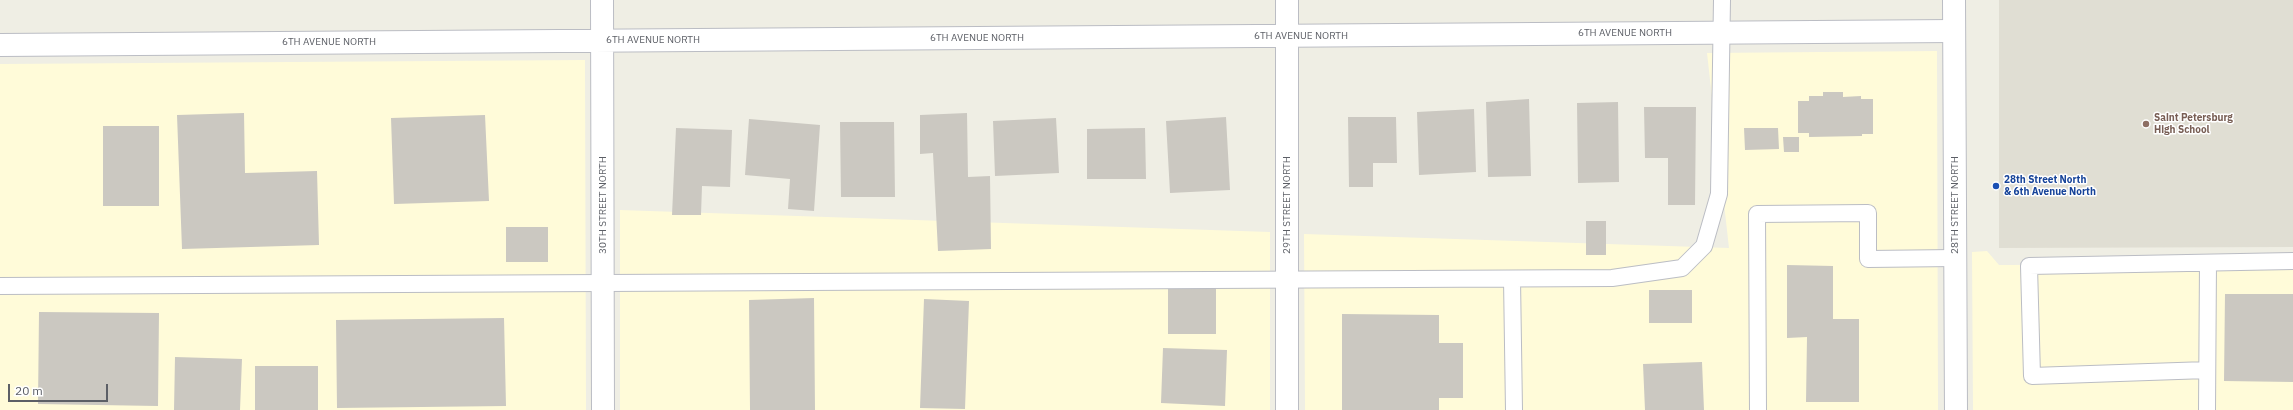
<!DOCTYPE html>
<html>
<head>
<meta charset="utf-8">
<style>
	body { margin:0 }
	#map { position:relative; width:2293px; height:410px; overflow:hidden; background:#efeee4; font-family:"IBM Plex Sans",sans-serif }
	canvas { display:block }
	.scale { position:absolute; left:8px; top:384px; width:100px; height:18px; box-sizing:border-box; border:2px solid #5c5f66; border-top:0; padding-left:5px; font-size:12px; line-height:14px; white-space:nowrap; color:#5c5f66; -webkit-text-stroke:3px #fff; paint-order:stroke }
</style>
</head>
<body>
<div id="map">
<canvas width="2293" height="410"></canvas>
<div class="scale">20 m</div>
</div>
<script>
const c = document.querySelector('canvas').getContext('2d');
c.lineJoin = 'round';
function paint(path, color) {
  c.fillStyle = color;
  c.fill(path, 'evenodd');
}
function poly(rows) {
  const path = new Path2D();
  for (const r of rows) {
    path.moveTo(r[0], r[1]);
    for (let i = 2; i < r.length; i += 2) path.lineTo(r[i], r[i + 1]);
  }
  return path;
}
function strokePath(path, color, width, dash) {
  c.strokeStyle = color;
  c.lineWidth = width;
  c.lineCap = dash ? 'butt' : 'round';
  c.setLineDash(dash || []);
  c.stroke(path);
}
function drawText(font, color, halo, rows, align = 'center') {
  c.font = font + ' "IBM Plex Sans",sans-serif';
  c.lineWidth = 3;
  c.setLineDash([]);
  c.textBaseline = 'middle';
  c.strokeStyle = halo;
  c.fillStyle = color;
  for (const [text, x, y, turn = 0] of rows) {
    c.save();
    c.translate(x, y);
    c.rotate((+turn || 0) * Math.PI / 180);
    c.textAlign = isNaN(turn) ? turn : align;
    if (halo) c.strokeText(text, 0, 0);
    c.fillText(text, 0, 0);
    c.restore();
  }
}
const commercial = poly([
	[1937,51,1938,410,1305,410,1304,234,1729,248,1707,53],
	[585,60,586,410,0,410,0,64],
	[620,210,1270,232,1270,410,620,410],
	[1987,251,1999,265,2293,264,2293,410,1973,410,1972,252]
]);
const education = poly([
	[1999,0,2293,0,2293,247,1999,248]
]);
const building = poly([
	[1823,92,1843,92,1843,97,1861,96,1861,99,1873,99,1873,134,1862,134,1862,136,1809,137,1809,133,1798,133,1798,101,1809,101,1809,96,1823,96],
	[1529,99,1531,176,1488,177,1486,102],
	[1618,102,1619,182,1578,183,1577,103],
	[1644,107,1696,107,1695,205,1668,205,1668,158,1645,158],
	[1474,109,1476,172,1419,175,1417,112],
	[244,113,245,173,317,171,319,245,182,249,177,115],
	[967,113,968,177,990,176,991,249,938,251,933,153,920,154,920,115],
	[485,115,489,201,394,204,391,118],
	[1226,117,1230,190,1170,193,1166,121],
	[1348,117,1396,117,1397,163,1373,163,1373,187,1349,187],
	[1056,118,1059,173,995,176,993,121],
	[749,119,820,125,814,211,788,209,790,179,745,175],
	[840,122,894,122,895,197,841,197],
	[103,126,159,126,159,206,103,206],
	[676,128,732,130,730,187,702,186,701,215,672,215],
	[1145,128,1146,179,1087,179,1087,129],
	[1744,128,1778,128,1779,149,1745,150],
	[1783,137,1799,137,1799,152,1784,152],
	[1586,221,1606,221,1606,255,1586,255],
	[506,227,548,227,548,262,506,262],
	[1787,265,1833,266,1833,319,1859,319,1859,402,1806,402,1807,337,1787,338],
	[1168,286,1216,286,1216,334,1168,334],
	[1649,290,1692,290,1692,323,1649,323],
	[2225,294,2293,294,2293,382,2224,381],
	[814,298,815,410,750,410,749,300],
	[924,299,969,301,965,409,920,408],
	[39,312,159,313,158,406,38,404],
	[1342,314,1439,315,1439,343,1463,343,1463,398,1439,398,1439,410,1342,410],
	[504,318,506,406,337,408,336,320],
	[1163,348,1227,350,1225,406,1161,403],
	[175,357,242,359,240,410,174,410],
	[1702,362,1704,410,1645,410,1643,364],
	[255,366,318,366,318,410,255,410]
]);
const service = poly([
	[1512,279,1514,410],
	[0,286,1612,278,1682,268,1704,246,1719,194,1722,0],
	[2207,370,2032,376,2029,266,2293,261],
	[1758,410,1757,214,1868,213,1868,259,1955,258],
	[2207,410,2208,263]
]);
const minor = poly([
	[602,0,603,410],
	[1287,0,1287,410],
	[0,45,1954,31]
]);
const tertiary = poly([
	[1954,0,1956,410]
]);
const markers = [
	[2146,124,4,"#8d6e63"],
	[1996,186,4,"#1a4fb4"]
];
const streetNames = [
	["6TH AVENUE NORTH",1625,33],
	["6TH AVENUE NORTH",1301,36],
	["6TH AVENUE NORTH",977,38],
	["6TH AVENUE NORTH",653,40],
	["6TH AVENUE NORTH",329,42],
	["30TH STREET NORTH",603,205,-90],
	["29TH STREET NORTH",1287,205,-90],
	["28TH STREET NORTH",1955,205,-90]
];
const educationNames = [
	["Saint Petersburg",2154,118],
	["High School",2154,130]
];
const transitNames = [
	["28th Street North",2004,180],
	["& 6th Avenue North",2004,192]
];
paint(commercial, '#fffbd9');
paint(education, '#e0ded3');
paint(building, '#cbc8c1');
strokePath(service, '#bbbdc4', 18);
strokePath(minor, '#bbbdc4', 24);
strokePath(tertiary, '#bbbdc4', 24);
strokePath(service, '#fff', 16);
strokePath(minor, '#fff', 22);
strokePath(tertiary, '#fff', 22);
for (const [x, y, r, color] of markers) {
  const dot = new Path2D();
  dot.arc(x, y, r, 0, 2 * Math.PI);
  c.fillStyle = color;
  c.fill(dot);
  strokePath(dot, '#fff', 1.5);
}
drawText('10px', '#5c5f66', '#fff', streetNames);
drawText('bold 10px', '#785e54', '#fff', educationNames, 'left');
drawText('bold 10px', '#164399', '#fff', transitNames, 'left');
</script>
</body>
</html>
